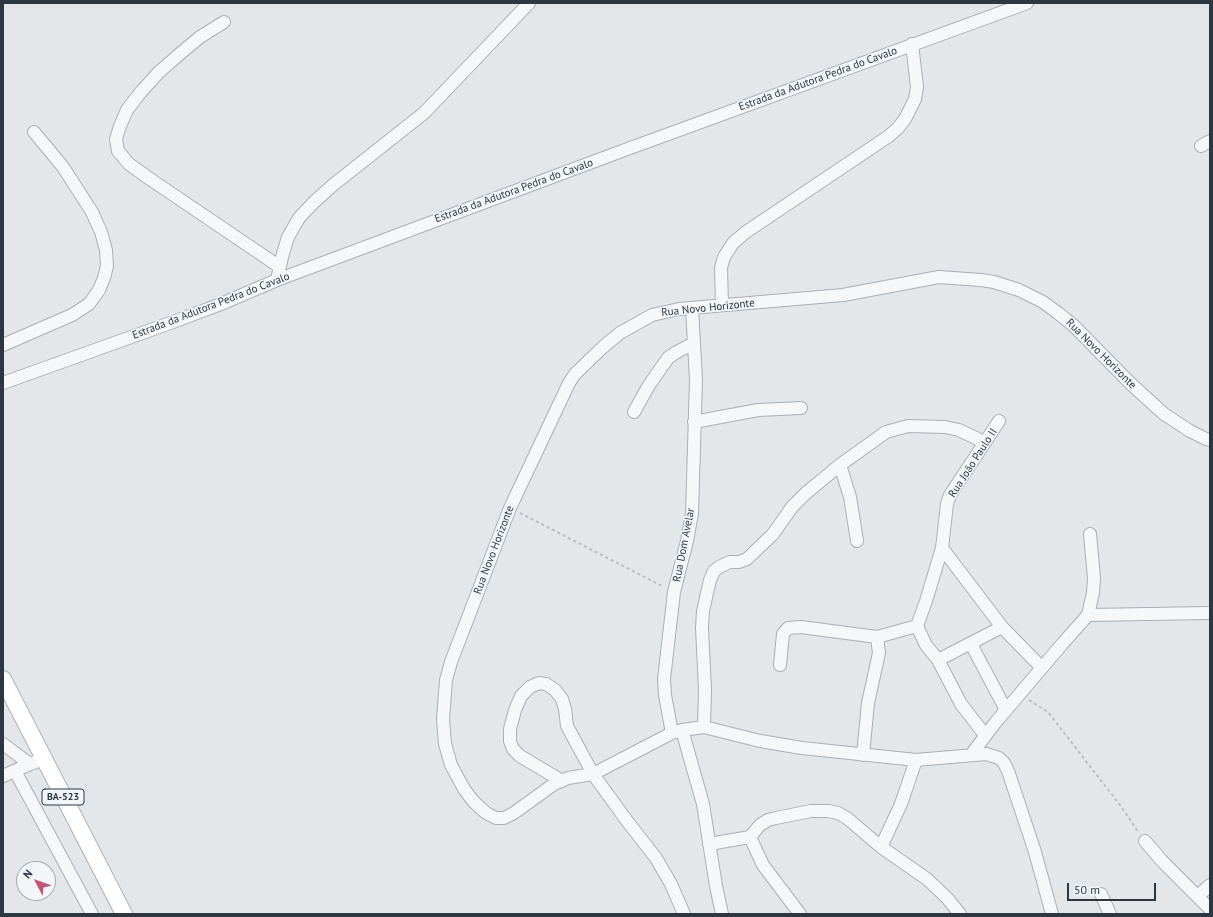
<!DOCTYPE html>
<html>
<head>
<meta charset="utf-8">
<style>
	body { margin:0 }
	#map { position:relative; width:1213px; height:917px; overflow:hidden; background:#e4e7ea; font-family:"PT Sans",sans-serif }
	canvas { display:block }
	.frame { position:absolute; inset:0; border:4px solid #2d3741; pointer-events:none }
	.north { position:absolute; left:16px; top:861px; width:40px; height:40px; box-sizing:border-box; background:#f3f6f8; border:1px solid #a4aaaf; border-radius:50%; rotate:311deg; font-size:11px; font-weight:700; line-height:16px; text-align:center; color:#2d3741 }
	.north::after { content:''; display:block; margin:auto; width:14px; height:18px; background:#c25674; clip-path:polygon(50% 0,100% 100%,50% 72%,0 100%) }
	.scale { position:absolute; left:1067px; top:883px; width:89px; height:18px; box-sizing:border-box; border:2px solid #2d3741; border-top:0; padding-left:5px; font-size:12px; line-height:14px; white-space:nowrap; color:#2d3741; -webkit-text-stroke:3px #f3f6f8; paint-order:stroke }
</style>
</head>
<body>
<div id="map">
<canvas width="1213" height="917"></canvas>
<div class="frame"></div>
<div class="north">N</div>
<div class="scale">50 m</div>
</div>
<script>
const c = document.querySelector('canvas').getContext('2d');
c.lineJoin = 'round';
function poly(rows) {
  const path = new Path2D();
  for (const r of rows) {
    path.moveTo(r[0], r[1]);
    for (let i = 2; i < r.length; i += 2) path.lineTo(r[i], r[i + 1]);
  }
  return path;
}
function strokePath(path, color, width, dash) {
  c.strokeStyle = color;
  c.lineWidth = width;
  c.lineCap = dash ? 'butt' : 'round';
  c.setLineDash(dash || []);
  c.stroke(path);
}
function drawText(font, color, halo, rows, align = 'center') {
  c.font = font + ' "PT Sans",sans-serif';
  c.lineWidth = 3;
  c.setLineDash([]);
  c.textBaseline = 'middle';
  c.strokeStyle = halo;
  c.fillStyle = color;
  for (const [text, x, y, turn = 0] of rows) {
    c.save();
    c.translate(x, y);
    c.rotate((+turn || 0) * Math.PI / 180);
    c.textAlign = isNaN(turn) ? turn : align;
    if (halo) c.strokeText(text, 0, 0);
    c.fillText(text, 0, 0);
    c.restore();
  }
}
const path = poly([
	[520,513,664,587],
	[1029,700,1048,712,1120,805,1139,833]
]);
const minor = poly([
	[224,22,200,37,182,52,159,72,140,93,127,110,120,126,116,139,118,151,129,164,150,179,280,267],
	[1201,146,1210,141],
	[277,280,282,257,288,237,299,218,314,202,333,185,424,113,529,3],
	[722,305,721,268,724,257,733,243,746,232,889,136,898,128,905,119,915,99,917,87,912,44],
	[3,345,72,315,89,304,99,290,104,278,107,266,106,250,101,232,92,212,63,167,34,132],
	[3,383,173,322,221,304,277,280,622,151,1027,3],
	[634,412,649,385,668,358,675,353,694,343],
	[694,422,758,410,801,408],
	[840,465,850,497,857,541],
	[1088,615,1093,593,1094,578,1090,534],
	[917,626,926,645,938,660,961,704,985,735],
	[1002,627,1042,668],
	[971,644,1006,710],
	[938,660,1002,627,942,548],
	[780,665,783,634,788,628,801,627,877,637,917,626,926,601,942,548,947,504,950,495,999,421],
	[704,727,705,689,702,628,703,611,710,580,714,571,719,567,730,562,739,562,747,559,773,534,792,507,806,493,840,465,886,432,908,426,945,427,959,430,978,439,983,444],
	[682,730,703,804,716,886,722,914],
	[672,733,665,695,664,679,674,592,687,541,692,514,696,380,692,308],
	[3,744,30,764],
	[863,755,868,703,879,653,877,637],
	[971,755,995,723,1063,643,1088,615,1210,613],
	[15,771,92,914],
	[3,776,30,764,44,759],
	[562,781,520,756,513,749,510,741,510,729,515,710,521,696,530,687,539,683,546,684,555,690,562,699,565,709,567,726,593,774,627,821,656,858,671,884,684,914],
	[750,837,763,865,800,914],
	[1145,841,1162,861,1210,909],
	[709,844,750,837,760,825,768,820,776,818,811,811,828,811,838,813,847,818,881,847,927,879,947,898,960,914],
	[881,847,901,804,916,760],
	[1101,894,1110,914],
	[1198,896,1210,885],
	[1052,914,1035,852,1008,771,1004,763,999,758,986,754,916,760,802,748,760,741,704,727,682,730,672,733,593,774,568,778,554,784,514,813,504,818,496,818,486,813,473,801,464,789,451,765,445,744,443,719,446,680,451,662,510,508,569,383,575,374,603,347,620,333,652,315,679,309,843,295,939,277,981,280,994,282,1019,290,1043,302,1058,313,1074,326,1130,383,1164,414,1190,431,1206,439,1210,440]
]);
const major = poly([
	[3,679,124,914]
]);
const shields = [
	[63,797,42]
];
const shieldNames = [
	["BA-523",63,797]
];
const streetNames = [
	["Estrada da Adutora Pedra do Cavalo",818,79,-20],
	["Estrada da Adutora Pedra do Cavalo",514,191,-20],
	["Estrada da Adutora Pedra do Cavalo",211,306,-21],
	["Rua Novo Horizonte",708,308,-6],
	["Rua Novo Horizonte",1101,354,45],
	["Rua João Paulo II",973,463,-57],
	["Rua Dom Avelar",684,545,-79],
	["Rua Novo Horizonte",494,550,-69]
];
strokePath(minor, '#a9afb4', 14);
strokePath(major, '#a4adb5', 18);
strokePath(path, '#babdc2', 2, [3, 3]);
strokePath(minor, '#f6f7f9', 12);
strokePath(major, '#fff', 16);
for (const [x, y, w] of shields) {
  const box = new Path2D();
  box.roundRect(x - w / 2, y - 8, w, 16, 3);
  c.fillStyle = '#f3f6f8';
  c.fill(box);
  strokePath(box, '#2d3741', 1);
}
drawText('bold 10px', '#2d3741', null, shieldNames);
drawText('11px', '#2d3741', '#f3f6f8', streetNames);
</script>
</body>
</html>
